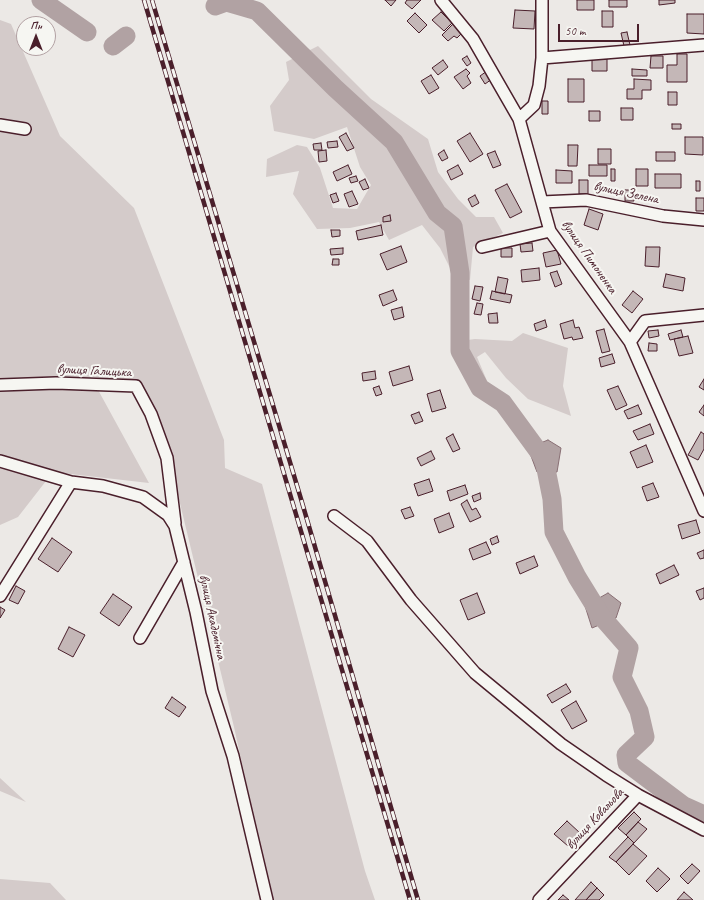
<!DOCTYPE html>
<html>
<head>
<meta charset="utf-8">
<style>
	body { margin:0 }
	#map { position:relative; width:704px; height:900px; overflow:hidden; background:#ece9e6; font-family:Caveat,sans-serif }
	canvas { display:block }
	.north { position:absolute; left:16px; top:16px; width:40px; height:40px; box-sizing:border-box; background:#f6f6f2; border:1px solid #b1a0a2; border-radius:50%; rotate:0deg; font-size:11px; font-weight:700; line-height:16px; text-align:center; color:#4a1f2b }
	.north::after { content:''; display:block; margin:auto; width:14px; height:18px; background:#4a1f2b; clip-path:polygon(50% 0,100% 100%,50% 72%,0 100%) }
	.scale { position:absolute; left:558px; top:24px; width:81px; height:18px; box-sizing:border-box; border:2px solid #4a1f2b; border-top:0; padding-left:5px; font-size:12px; line-height:14px; white-space:nowrap; color:#4a1f2b; -webkit-text-stroke:3px #f6f6f2; paint-order:stroke }
</style>
</head>
<body>
<div id="map">
<canvas width="704" height="900"></canvas>
<div class="north">Пн</div>
<div class="scale">50 m</div>
</div>
<script>
const c = document.querySelector('canvas').getContext('2d');
c.lineJoin = 'round';
function paint(path, color) {
  c.fillStyle = color;
  c.fill(path, 'evenodd');
}
function poly(rows) {
  const path = new Path2D();
  for (const r of rows) {
    path.moveTo(r[0], r[1]);
    for (let i = 2; i < r.length; i += 2) path.lineTo(r[i], r[i + 1]);
  }
  return path;
}
function strokePath(path, color, width, dash) {
  c.strokeStyle = color;
  c.lineWidth = width;
  c.lineCap = dash ? 'butt' : 'round';
  c.setLineDash(dash || []);
  c.stroke(path);
}
function drawText(font, color, halo, rows, align = 'center') {
  c.font = font + ' Caveat,sans-serif';
  c.lineWidth = 4;
  c.setLineDash([]);
  c.textBaseline = 'middle';
  c.strokeStyle = halo;
  c.fillStyle = color;
  for (const [text, x, y, turn = 0] of rows) {
    c.save();
    c.translate(x, y);
    c.rotate((+turn || 0) * Math.PI / 180);
    c.textAlign = isNaN(turn) ? turn : align;
    if (halo) c.strokeText(text, 0, 0);
    c.fillText(text, 0, 0);
    c.restore();
  }
}
const green = poly([
	[0,20,11,24,60,136,134,208,224,440,225,468,262,484,365,871,375,900,272,900,234,727,163,433,138,382,91,377,149,483,53,472,18,517,0,525],
	[318,46,371,99,428,139,438,172,458,199,476,217,494,217,503,233,473,247,470,280,453,274,440,248,422,225,389,240,379,222,350,228,317,229,293,194,299,171,266,177,267,159,297,145,307,147,320,168,333,208,357,209,371,185,360,167,347,127,314,139,274,131,270,106,289,80,286,62],
	[523,333,568,348,563,386,571,416,528,399,506,378,485,352,477,357,490,388,470,384,453,342,475,339,512,341],
	[0,778,26,802,0,791],
	[0,879,50,883,66,900,0,900]
]);
const water = poly([
	[215,0,246,0,248,8,237,10,215,6,215,0],
	[548,440,561,448,557,472,537,472,528,448,548,440],
	[608,593,621,603,616,618,592,628,585,606,608,593]
]);
const river = poly([
	[41,0,87,32],
	[215,6,226,2,257,11,335,88,394,142,437,213,453,226,460,273,460,351,480,388,503,403,544,459,552,499,554,532,577,577,601,616,629,648,622,677,639,711,645,737,626,755,627,763,684,806,704,815],
	[113,46,126,36]
]);
const building = poly([
	[385,0,396,0,391,6,385,0],
	[407,0,421,0,412,9,405,3,407,0],
	[577,0,594,0,594,10,577,10,577,0],
	[609,0,627,0,627,7,609,7,609,0],
	[659,0,675,0,675,3,659,5,659,0],
	[515,10,535,11,534,29,513,28,515,10],
	[602,11,613,11,613,27,602,27,602,11],
	[441,12,452,23,444,31,432,20,441,12],
	[415,13,427,25,419,33,407,21,415,13],
	[687,14,704,14,704,34,687,33,687,14],
	[453,24,461,34,457,38,454,36,448,41,442,35,453,24],
	[627,32,630,45,624,46,621,33,627,32],
	[677,54,687,54,687,82,667,82,667,65,677,65,677,54],
	[467,56,471,63,467,66,462,59,467,56],
	[651,56,663,56,663,68,650,68,651,56],
	[592,59,607,59,607,71,592,71,592,59],
	[443,60,448,67,438,75,432,68,443,60],
	[466,69,470,73,467,76,471,83,463,89,454,77,466,69],
	[632,69,647,70,647,76,632,76,632,69],
	[487,71,492,79,485,84,480,76,487,71],
	[431,75,439,88,429,94,421,81,431,75],
	[568,79,584,79,584,102,568,102,568,79],
	[634,79,651,80,651,90,642,90,642,99,627,99,627,89,634,89,634,79],
	[668,92,677,92,677,105,668,105,668,92],
	[542,101,548,101,548,114,542,114,542,101],
	[621,108,633,108,633,120,621,120,621,108],
	[589,111,600,111,600,121,589,121,589,111],
	[672,124,681,124,681,129,672,129,672,124],
	[346,133,354,148,347,151,339,137,346,133],
	[470,133,483,154,470,162,457,141,470,133],
	[685,137,703,137,703,155,685,154,685,137],
	[337,141,338,147,328,148,327,142,337,141],
	[321,143,322,150,314,150,313,144,321,143],
	[568,145,578,145,577,166,568,166,568,145],
	[598,149,611,149,611,164,598,164,598,149],
	[326,150,327,161,319,162,318,151,326,150],
	[444,150,448,158,442,161,438,154,444,150],
	[495,151,501,165,493,168,487,154,495,151],
	[656,152,675,152,675,161,656,161,656,152],
	[348,165,352,174,337,181,333,172,348,165],
	[458,165,463,174,451,180,447,171,458,165],
	[589,165,607,165,607,176,589,176,589,165],
	[611,169,615,169,615,181,611,181,611,169],
	[636,169,648,169,648,186,636,186,636,169],
	[556,170,572,171,572,183,556,183,556,170],
	[655,174,681,174,681,188,655,188,655,174],
	[356,176,358,181,351,183,349,178,356,176],
	[365,179,369,188,363,190,359,182,365,179],
	[579,180,588,180,588,194,579,194,579,180],
	[696,181,700,181,700,191,696,191,696,181],
	[507,184,522,212,510,218,495,190,507,184],
	[625,190,634,190,634,201,625,201,625,190],
	[352,191,358,204,349,207,344,194,352,191],
	[336,193,339,201,333,203,330,195,336,193],
	[475,195,479,203,472,207,468,199,475,195],
	[696,198,704,198,704,211,696,211,696,198],
	[589,209,603,214,598,230,584,225,589,209],
	[390,215,391,221,383,222,383,217,390,215],
	[381,225,383,235,358,240,356,231,381,225],
	[331,230,340,230,340,236,332,237,331,230],
	[532,243,533,251,521,252,520,244,532,243],
	[401,246,407,262,387,270,380,254,401,246],
	[646,247,660,247,659,267,645,266,646,247],
	[343,248,343,254,331,255,330,249,343,248],
	[501,248,512,248,512,257,501,257,501,248],
	[557,250,561,264,546,267,543,253,557,250],
	[333,259,339,259,339,265,332,265,333,259],
	[539,268,540,280,522,282,521,270,539,268],
	[557,271,562,284,555,287,550,273,557,271],
	[666,274,685,278,683,291,663,287,666,274],
	[498,277,508,279,505,294,495,292,498,277],
	[475,286,483,287,480,301,472,299,475,286],
	[393,290,397,300,383,306,379,295,393,290],
	[492,291,512,295,510,303,490,299,492,291],
	[633,291,643,299,632,313,622,305,633,291],
	[477,303,483,304,481,315,474,314,477,303],
	[402,307,404,317,394,320,391,310,402,307],
	[497,313,498,323,489,323,488,314,497,313],
	[545,320,547,327,536,331,534,324,545,320],
	[573,320,575,328,579,327,583,338,573,340,572,337,564,339,560,324,573,320],
	[604,329,610,351,602,353,596,331,604,329],
	[658,330,659,336,649,338,648,331,658,330],
	[681,330,683,337,670,340,668,334,681,330],
	[688,336,693,353,679,356,674,339,688,336],
	[649,343,657,344,657,351,648,351,649,343],
	[612,354,615,363,601,367,599,358,612,354],
	[409,366,413,380,393,386,389,372,409,366],
	[375,371,376,379,363,381,362,373,375,371],
	[704,379,704,390,699,387,704,379],
	[379,386,382,394,376,396,373,388,379,386],
	[618,386,627,405,616,410,607,390,618,386],
	[440,390,446,408,432,412,427,394,440,390],
	[638,405,642,414,628,419,624,411,638,405],
	[704,405,704,416,699,412,704,405],
	[419,412,423,421,415,424,411,415,419,412],
	[650,424,654,434,638,440,633,431,650,424],
	[701,432,704,434,704,449,698,460,688,455,701,432],
	[453,434,460,449,453,452,446,438,453,434],
	[646,445,653,462,637,468,630,452,646,445],
	[431,451,435,459,421,466,417,458,431,451],
	[429,479,433,491,418,496,414,484,429,479],
	[653,483,659,497,647,501,642,487,653,483],
	[465,485,468,494,450,501,447,491,465,485],
	[480,493,481,499,474,502,472,496,480,493],
	[467,500,472,510,476,508,481,517,470,522,461,504,467,500],
	[410,507,414,516,405,519,401,510,410,507],
	[449,513,454,527,439,533,434,519,449,513],
	[696,520,700,533,682,539,678,525,696,520],
	[497,536,499,542,492,545,490,539,497,536],
	[52,538,72,552,58,572,38,559,52,538],
	[486,542,491,553,473,560,469,549,486,542],
	[704,550,704,558,700,559,697,553,704,550],
	[534,556,538,566,520,574,516,563,534,556],
	[674,565,679,575,660,584,656,574,674,565],
	[16,586,25,591,18,604,9,600,16,586],
	[704,588,704,598,700,600,696,591,704,588],
	[477,593,485,613,468,620,460,600,477,593],
	[113,594,132,607,119,626,100,613,113,594],
	[0,607,5,610,0,618,0,607],
	[69,627,85,635,73,657,58,649,69,627],
	[566,684,571,692,552,703,547,695,566,684],
	[172,697,186,707,179,717,165,708,172,697],
	[576,701,587,721,572,729,561,710,576,701],
	[634,812,641,819,626,835,618,828,634,812],
	[567,821,580,833,568,846,554,834,567,821],
	[638,822,647,829,634,843,626,835,638,822],
	[628,837,634,843,616,862,609,857,628,837],
	[633,844,647,856,629,875,616,862,633,844],
	[692,864,700,871,688,884,680,876,692,864],
	[658,868,670,879,657,892,646,881,658,868],
	[591,882,597,888,586,900,575,900,591,882],
	[597,888,604,895,599,900,586,900,597,888],
	[684,892,693,900,677,900,684,892],
	[563,895,569,900,558,900,563,895]
]);
const minor = poly([
	[441,0,473,39,519,119,550,231,630,342,704,511],
	[542,58,704,45],
	[519,119,534,105,539,86,542,58,542,0],
	[0,125,25,129],
	[542,202,586,200,663,216,704,220],
	[482,247,550,231],
	[630,342,645,321,704,315],
	[0,385,56,383,136,386,151,414,167,458,175,523],
	[0,461,71,482,103,486,143,497,168,515,175,526,196,612,212,691,233,756,267,900],
	[334,516,367,541,411,600,475,673,561,744,606,775,638,795,704,830],
	[0,596,71,482],
	[140,638,184,562],
	[539,900,638,795]
]);
const rail = poly([
	[144,0,410,900],
	[152,0,301,499,418,900]
]);
const streetNames = [
	["вулиця Зелена",626,193,12],
	["вулиця Пимоненка",589,257,55],
	["вулиця Галицька",94,371,3],
	["вулиця Академічна",212,617,78],
	["вулиця Ковальова",595,819,-47]
];
paint(green, '#d4cbca');
paint(water, '#b1a2a3');
strokePath(water, '#886e73', 1);
strokePath(river, '#b1a2a3', 19);
paint(building, '#c4b7b7');
strokePath(building, '#4a1f2b', 1);
strokePath(minor, '#4a1f2b', 14);
strokePath(minor, '#f6f6f2', 11);
strokePath(rail, '#4a1f2b', 4.5);
strokePath(rail, '#f6f6f2', 3, [9]);
drawText('14px', '#4a1f2b', '#f6f6f2', streetNames);
</script>
</body>
</html>
